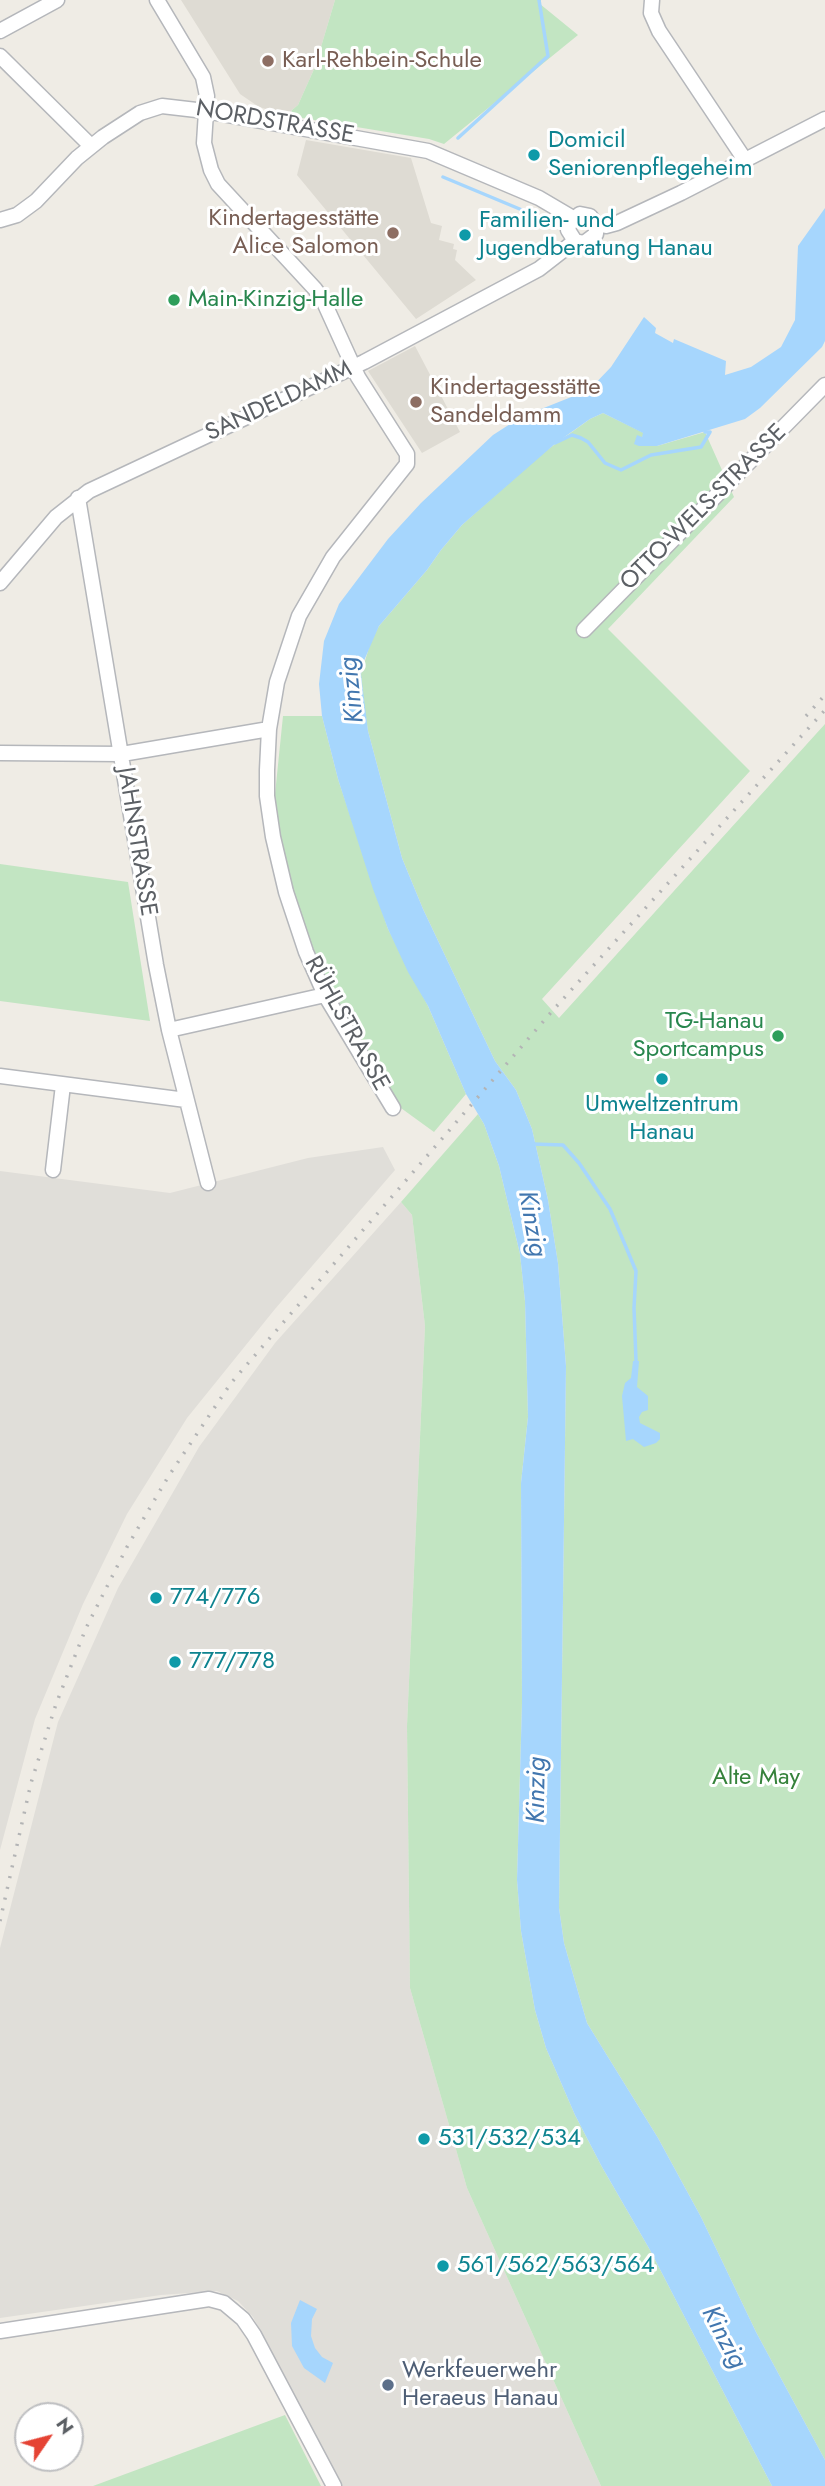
<!DOCTYPE html>
<html>
<head>
<meta charset="utf-8">
<style>
	body { margin:0 }
	#map { position:relative; width:825px; height:2486px; overflow:hidden; background:#efece5; font-family:Jost,sans-serif }
	canvas { display:block }
	.north { position:absolute; left:14px; top:2402px; width:70px; height:70px; box-sizing:border-box; background:#fff; border:2px solid #bebfc1; border-radius:50%; rotate:55deg; font-size:19px; font-weight:700; line-height:28px; text-align:center; color:#5c6065 }
	.north::after { content:''; display:block; margin:auto; width:24px; height:32px; background:#e54334; clip-path:polygon(50% 0,100% 100%,50% 72%,0 100%) }
</style>
</head>
<body>
<div id="map">
<canvas width="825" height="2486"></canvas>
<div class="north">N</div>
</div>
<script>
const c = document.querySelector('canvas').getContext('2d');
c.lineJoin = 'round';
function paint(path, color) {
  c.fillStyle = color;
  c.fill(path, 'evenodd');
}
function poly(rows) {
  const path = new Path2D();
  for (const r of rows) {
    path.moveTo(r[0], r[1]);
    for (let i = 2; i < r.length; i += 2) path.lineTo(r[i], r[i + 1]);
  }
  return path;
}
function strokePath(path, color, width, dash) {
  c.strokeStyle = color;
  c.lineWidth = width;
  c.lineCap = dash ? 'butt' : 'round';
  c.setLineDash(dash || []);
  c.stroke(path);
}
function drawText(font, color, halo, rows, align = 'center') {
  c.font = font + ' Jost,sans-serif';
  c.lineWidth = 6;
  c.setLineDash([]);
  c.textBaseline = 'middle';
  c.strokeStyle = halo;
  c.fillStyle = color;
  for (const [text, x, y, turn = 0] of rows) {
    c.save();
    c.translate(x, y);
    c.rotate((+turn || 0) * Math.PI / 180);
    c.textAlign = isNaN(turn) ? turn : align;
    if (halo) c.strokeText(text, 0, 0);
    c.fillText(text, 0, 0);
    c.restore();
  }
}
const industrial = poly([
	[383,1147,395,1170,275,1309,187,1418,127,1514,83,1604,35,1719,0,1850,0,1171,170,1193,308,1158],
	[401,1202,412,1215,425,1326,407,1726,410,1988,467,2188,601,2486,342,2486,253,2317,238,2301,217,2291,161,2295,0,2318,0,1948,58,1722,118,1588,199,1447,275,1343]
]);
const education = poly([
	[181,0,335,0,315,67,298,105,292,110,290,116,259,107,240,94],
	[306,140,411,158,431,223,442,226,439,240,454,244,453,249,457,250,455,260,476,280,416,319,297,175],
	[415,346,460,432,422,453,368,371]
]);
const green = poly([
	[335,0,541,0,540,4,578,35,444,144,429,139,290,116,292,110,298,105,315,67],
	[603,413,644,433,642,437,657,446,705,432,734,497,608,629,750,771,542,999,559,1018,825,724,825,2460,756,2332,701,2217,658,2138,587,2023,564,1943,559,1908,566,1366,558,1263,548,1200,532,1129,516,1090,495,1061,423,909,402,858,368,731,362,691,361,674,371,641,379,626,427,570,441,550,462,525,540,455,590,419],
	[283,716,322,716,338,779,388,929,428,1006,466,1094,434,1132,394,1103,327,980,299,915,280,849,274,804],
	[0,864,128,882,150,1021,0,1001],
	[478,1114,484,1124,499,1166,520,1254,525,1301,528,1417,521,1483,522,1703,517,1880,521,1931,535,2010,546,2048,575,2115,602,2167,650,2250,772,2486,601,2486,467,2188,410,1988,407,1726,425,1326,412,1215,401,1202],
	[285,2415,321,2486,93,2486]
]);
const water = poly([
	[825,208,825,341,822,347,760,408,745,419,657,446,639,446,634,444,637,435,642,437,643,433,603,413,590,419,556,443,462,525,441,550,427,570,379,626,363,663,361,674,368,731,402,858,423,909,495,1061,516,1090,532,1129,548,1200,558,1263,566,1366,559,1908,564,1943,587,2023,658,2138,701,2217,756,2332,825,2460,825,2486,772,2486,650,2250,602,2167,575,2115,546,2048,535,2010,521,1931,517,1880,522,1703,521,1483,528,1417,525,1301,520,1254,499,1166,484,1124,466,1094,428,1006,408,972,388,929,373,889,338,779,322,716,319,684,324,641,339,604,388,539,421,503,493,435,521,417,589,390,611,367,644,317,656,328,655,333,673,343,674,339,726,361,725,375,751,367,781,347,795,320,798,246],
	[633,1361,639,1361,637,1387,648,1396,648,1410,642,1412,639,1417,640,1423,660,1433,660,1439,656,1443,644,1447,633,1439,626,1441,622,1396,625,1383,631,1378],
	[300,2300,317,2309,312,2319,311,2336,315,2348,322,2357,333,2363,325,2383,304,2368,292,2346,291,2323]
]);
const stream = poly([
	[458,138,548,56,539,0],
	[443,177,546,220],
	[555,443,572,435,581,438,588,442,605,463,621,470,651,455,701,447,710,432,705,432],
	[532,1144,563,1145,579,1163,610,1209,636,1271,634,1308,636,1361]
]);
const minor = poly([
	[157,0,203,77,207,96,204,143,211,170,218,184,315,289,323,300,358,377,407,454,407,464,333,557,299,616,277,682,269,729,267,770,267,796,273,837,286,892,306,952,325,995,393,1108],
	[652,0,651,13,659,31,745,160],
	[0,31,57,0],
	[0,56,91,146],
	[0,220,17,215,36,201,77,158,103,137,140,113,162,106,205,111,428,151,539,198,573,218],
	[596,224,596,234,584,243,575,241,568,230,570,222,580,214,590,216,596,224,606,226,617,223,681,193,825,119],
	[78,498,156,965,169,1030,208,1183],
	[0,583,56,517,89,491,364,362,539,269,575,241],
	[584,630,825,385],
	[0,753,122,754,269,729],
	[169,1030,325,995],
	[0,1076,186,1100],
	[53,1170,63,1085],
	[0,2331,209,2299,224,2303,243,2319,254,2335,334,2486]
]);
const rail = poly([
	[806,716,825,695],
	[0,1921,31,1783,56,1704,86,1628,127,1547,168,1477,231,1383,554,1009,825,710]
]);
const markers = [
	[268,61,7,"#8d6e63"],
	[534,155,7,"#0f9aa8"],
	[393,233,7,"#8d6e63"],
	[465,235,7,"#0f9aa8"],
	[174,300,7,"#2e9e5b"],
	[416,402,7,"#8d6e63"],
	[778,1036,7,"#2e9e5b"],
	[662,1079,7,"#0f9aa8"],
	[156,1598,7,"#0f9aa8"],
	[175,1662,7,"#0f9aa8"],
	[424,2139,7,"#0f9aa8"],
	[443,2266,7,"#0f9aa8"],
	[388,2385,7,"#5c6f8a"]
];
const educationNames = [
	["Karl-Rehbein-Schule",282,61],
	["Kindertagesstätte",379,219,"right"],
	["Alice Salomon",379,247,"right"],
	["Kindertagesstätte",430,388],
	["Sandeldamm",430,416]
];
const streetNames = [
	["NORDSTRASSE",275,123,10],
	["SANDELDAMM",279,402,-25],
	["OTTO-WELS-STRASSE",704,508,-45],
	["JAHNSTRASSE",136,842,81],
	["RÜHLSTRASSE",346,1024,61]
];
const cultureNames = [
	["Domicil",548,141],
	["Seniorenpflegeheim",548,169],
	["Familien- und",479,221],
	["Jugendberatung Hanau",479,249],
	["Umweltzentrum",662,1105,"center"],
	["Hanau",662,1133,"center"],
	["774/776",170,1598],
	["777/778",189,1662],
	["531/532/534",438,2139],
	["561/562/563/564",457,2266]
];
const leisureNames = [
	["Main-Kinzig-Halle",188,300],
	["TG-Hanau",764,1022,"right"],
	["Sportcampus",764,1050,"right"]
];
const parkNames = [
	["Alte May",756,1778]
];
const serviceNames = [
	["Werkfeuerwehr",402,2371],
	["Heraeus Hanau",402,2399]
];
const waterNames = [
	["Kinzig",353,690,-96],
	["Kinzig",531,1224,80],
	["Kinzig",538,1790,-89],
	["Kinzig",723,2338,62]
];
paint(industrial, '#e0ded9');
paint(education, '#dedbd3');
paint(green, '#c2e5c2');
paint(water, '#a6d6fd');
strokePath(stream, '#a6d6fd', 3.5);
strokePath(minor, '#b5b7bb', 17);
strokePath(minor, '#fff', 14);
strokePath(rail, '#b3b4b5', 3.5, [2, 9]);
for (const [x, y, r, color] of markers) {
  const dot = new Path2D();
  dot.arc(x, y, r, 0, 2 * Math.PI);
  c.fillStyle = color;
  c.fill(dot);
  strokePath(dot, '#fff', 2.5);
}
drawText('24px', '#785e54', '#fff', educationNames, 'left');
drawText('24px', '#5c6065', '#fff', streetNames);
drawText('24px', '#0d838f', '#fff', cultureNames, 'left');
drawText('24px', '#27864d', '#fff', leisureNames, 'left');
drawText('24px', '#36823b', '#fff', parkNames);
drawText('24px', '#4e5e75', '#fff', serviceNames, 'left');
drawText('italic 26px', '#4277af', '#fff', waterNames);
</script>
</body>
</html>
